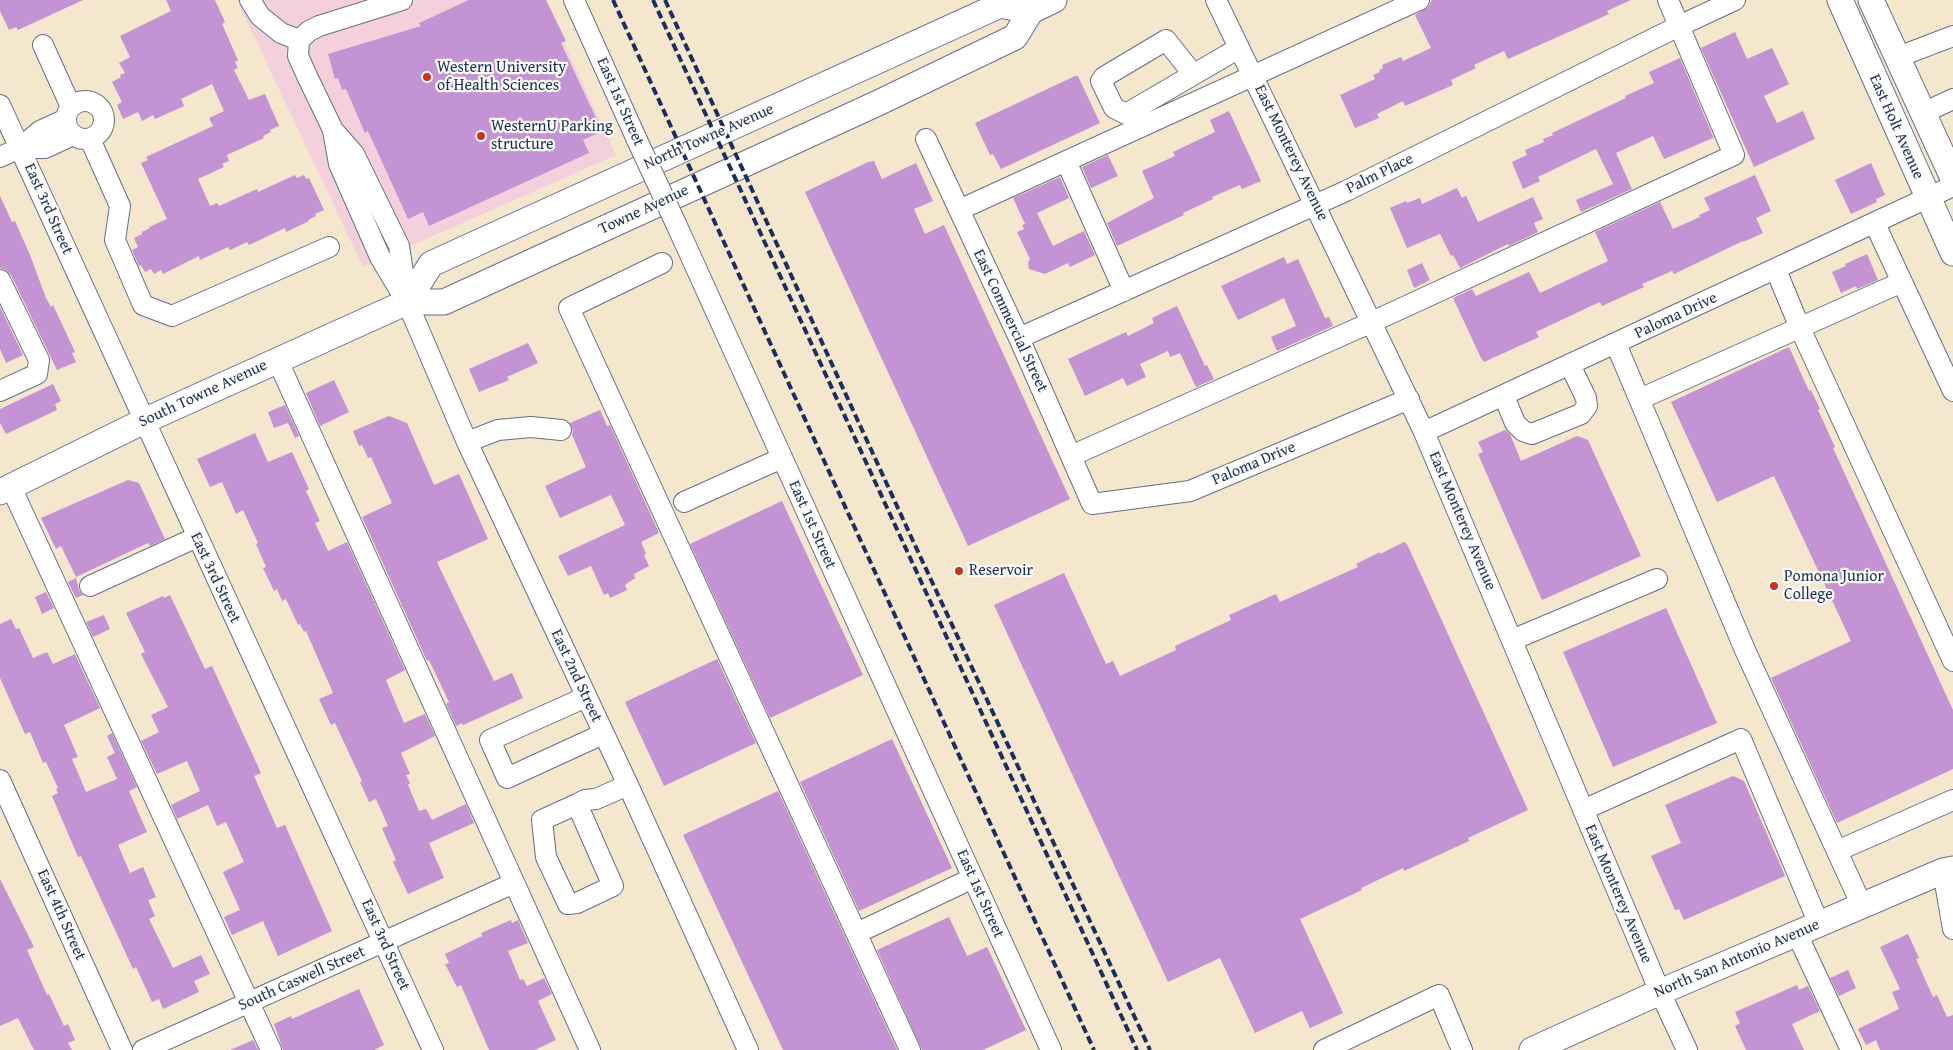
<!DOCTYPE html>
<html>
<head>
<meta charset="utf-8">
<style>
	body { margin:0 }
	canvas { display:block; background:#f5e6ce }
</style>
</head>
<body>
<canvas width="1953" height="1050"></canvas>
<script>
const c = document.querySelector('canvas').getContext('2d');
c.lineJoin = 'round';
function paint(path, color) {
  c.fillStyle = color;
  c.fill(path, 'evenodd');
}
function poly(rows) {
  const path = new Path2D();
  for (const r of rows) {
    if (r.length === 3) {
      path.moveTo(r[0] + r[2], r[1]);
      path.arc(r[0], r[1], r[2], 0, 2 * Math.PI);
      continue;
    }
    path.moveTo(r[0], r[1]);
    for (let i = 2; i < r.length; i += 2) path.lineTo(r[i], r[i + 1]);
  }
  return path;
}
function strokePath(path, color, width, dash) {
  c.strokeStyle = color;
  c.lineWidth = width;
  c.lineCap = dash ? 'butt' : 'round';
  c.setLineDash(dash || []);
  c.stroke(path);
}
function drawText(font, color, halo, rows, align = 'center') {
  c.font = font + ' "Gentium Book Plus",serif';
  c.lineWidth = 4.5;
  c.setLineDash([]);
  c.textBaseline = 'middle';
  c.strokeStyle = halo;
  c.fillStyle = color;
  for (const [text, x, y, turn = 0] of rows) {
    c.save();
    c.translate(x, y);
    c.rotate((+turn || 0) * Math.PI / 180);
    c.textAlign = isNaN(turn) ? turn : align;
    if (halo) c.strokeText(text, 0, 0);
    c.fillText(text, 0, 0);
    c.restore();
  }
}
const built = poly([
	[237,0,544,0,616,155,363,267]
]);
const building = poly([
	[0,0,83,0,18,30,16,27,9,30,0,11],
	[166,0,215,0,225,22,222,24,238,60,235,62,238,68,234,70,249,100,265,94,279,126,270,130,271,132,263,136,264,138,227,155,229,161,222,164,224,167,198,179,210,206,217,203,219,206,257,189,258,192,295,175,297,178,304,175,306,179,309,178,324,210,315,214,316,216,308,220,309,221,286,232,285,228,249,245,247,242,230,250,228,247,200,260,199,256,163,274,161,270,154,274,151,269,145,272,141,265,139,266,132,250,138,247,134,238,142,234,142,232,150,228,149,227,167,219,141,163,148,160,146,157,213,126,209,118,224,111,212,84,181,99,184,106,155,119,153,115,142,121,138,112,123,119,117,105,122,102,112,82,121,77,120,75,125,73,119,63,130,57,120,36,171,11],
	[469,0,546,0,566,41,561,43,602,131,583,140,589,153,429,226,423,212,408,219,368,131,365,133,346,89,342,90,338,78,335,79,328,54,421,26,419,23],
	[1432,0,1631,0,1607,11,1609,14,1598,19,1508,59,1504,51,1474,65,1476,68,1451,80,1453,85,1405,106,1403,101,1377,114,1379,118,1355,128,1340,95,1375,79,1373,75,1380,72,1379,70,1383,68,1382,65,1401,57,1403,61,1431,48,1415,15,1428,7],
	[1735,32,1747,59,1772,48,1789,84,1764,96,1777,123,1803,111,1815,139,1754,167,1701,48],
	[1680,58,1714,139,1713,138,1664,159,1653,136,1616,153,1632,189,1581,212,1576,200,1613,184,1596,149,1538,177,1540,181,1523,189,1512,162,1527,155,1525,150,1544,142,1543,139,1553,135,1552,133,1626,98,1625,96,1654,83,1649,72],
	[1075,76,1078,76,1100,123,1001,169,993,154,990,155,975,123],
	[1229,111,1261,181,1242,189,1240,185,1212,197,1213,199,1183,213,1184,215,1117,246,1107,223,1154,198,1142,171,1175,156,1173,152,1215,132,1210,120],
	[1108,155,1118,176,1091,188,1082,167],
	[874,161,882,179,916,163,933,201,914,209,925,234,944,225,1070,499,968,546,805,192,868,162],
	[1871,163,1885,195,1876,199,1877,202,1851,214,1835,180],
	[1755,175,1771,211,1756,218,1763,233,1743,242,1743,241,1674,274,1672,271,1642,284,1644,287,1602,306,1600,302,1589,307,1536,332,1539,337,1484,362,1481,358,1453,298,1472,289,1476,296,1529,272,1540,293,1608,261,1595,232,1660,202,1673,229,1700,217,1699,215,1710,210,1704,198],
	[1060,177,1069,198,1037,213,1053,246,1084,231,1095,255,1070,267,1068,263,1045,274,1029,269,1028,263,1030,259,1017,232,1024,229,1022,225,1025,224,1013,198],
	[1457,188,1462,198,1466,196,1478,222,1533,197,1543,219,1534,223,1538,232,1509,246,1508,244,1460,268,1453,255,1451,256,1440,234,1407,248,1390,208,1406,201,1407,203,1420,198,1422,204],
	[0,196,12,222,15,221,30,255,46,298,51,307,53,305,75,352,72,353,76,362,57,370,11,275,6,270,0,268],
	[1867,254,1878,280,1857,289,1856,286,1841,293,1832,272,1846,266,1845,264],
	[1284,257,1287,264,1298,259,1325,318,1329,317,1333,326,1277,351,1271,337,1296,326,1284,298,1238,320,1221,286],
	[1422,263,1430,280,1414,288,1407,270],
	[1177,306,1205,366,1207,365,1214,379,1196,387,1180,353,1170,357,1168,351,1140,364,1146,377,1127,386,1123,378,1085,396,1068,359,1126,332,1128,336,1154,323,1152,318],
	[0,307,23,355,6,363,0,349],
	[528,343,538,363,507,377,509,380,479,392,469,369],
	[1789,347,1809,391,1811,390,1820,409,1818,410,1835,447,1833,448,1953,710,1953,769,1837,823,1771,678,1851,641,1774,476,1717,502,1671,402],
	[334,380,349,412,320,426,306,393],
	[53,384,61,401,55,404,57,410,6,434,0,423,0,409],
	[285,405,299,436,295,438,288,423,274,428,268,412],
	[600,410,607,426,610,425,659,533,641,542,646,554,644,555,649,566,634,574,635,578,625,585,627,590,610,598,608,593,604,595,591,566,568,576,558,556,625,525,611,495,560,518,545,486,586,467,572,435,573,431,570,423],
	[389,416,407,423,434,485,459,474,488,539,437,562,494,681,512,673,523,698,463,725,462,723,456,726,446,704,449,702,429,660,427,661,362,517,392,503,371,457,368,458,362,445,359,446,353,431],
	[1505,430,1510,434,1521,461,1577,436,1588,440,1641,556,1542,600,1478,454,1483,452,1478,442],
	[255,433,268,462,292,452,309,489,306,491,320,521,315,523,328,551,347,542,405,670,386,680,404,723,425,714,435,736,401,753,410,774,406,775,410,783,408,785,419,811,426,809,432,820,466,804,474,823,429,843,444,878,408,894,393,862,396,860,382,828,388,826,376,799,369,802,360,782,362,781,335,723,331,725,319,699,333,693,306,631,304,632,300,624,298,625,286,599,282,601,277,589,274,591,263,568,266,567,256,544,258,543,243,510,236,514,222,482,210,487,197,459],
	[128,480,139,483,165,539,150,546,148,543,76,577,61,546,56,549,41,518],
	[782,501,863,675,770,718,690,544],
	[1404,542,1407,544,1528,810,1468,838,1469,841,1404,871,1403,868,1361,888,1362,890,1300,919,1343,1013,1310,1028,1302,1011,1255,1033,1220,958,1168,982,994,605,1064,573,1106,664,1113,661,1120,676,1176,650,1175,646,1231,620,1229,615,1276,594,1280,602,1358,567,1356,564,1380,552,1380,554],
	[76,578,79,590,83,595,76,598,68,582],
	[46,592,54,608,42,614,35,597],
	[170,595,205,669,212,666,261,773,254,776,277,828,285,825,332,931,278,956,263,921,232,935,224,917,240,910,223,872,244,862,226,822,217,826,208,805,177,819,171,805,200,791,187,761,157,774,141,741,159,732,151,715,168,707,141,654,145,652,126,613,163,596,164,598],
	[1666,608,1717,723,1613,767,1563,652],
	[104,615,110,629,93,637,86,622],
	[11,619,16,629,19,628,33,658,47,652,53,664,75,654,100,708,64,725,78,757,72,759,86,792,117,779,107,757,115,753,107,736,112,733,137,787,129,791,147,832,118,845,130,873,143,867,156,897,148,900,155,916,149,919,173,968,201,955,210,974,194,981,199,992,163,1009,159,999,152,1002,136,967,133,969,81,856,78,857,52,796,58,793,56,789,58,788,46,762,43,763,30,732,25,734,0,678,0,624],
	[717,659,756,743,664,786,625,702],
	[892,739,952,868,859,911,800,782],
	[1733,776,1744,781,1785,876,1684,920,1679,909,1675,910,1651,856,1681,843,1665,805],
	[778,791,897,1050,783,1050,683,835],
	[0,879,34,947,27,950,47,995,49,994,64,1026,68,1024,75,1040,68,1043,72,1050,34,1050,18,1018,0,1026],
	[949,917,967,956,987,947,1026,1030,983,1050,922,1050,877,950],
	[511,920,512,923,518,920,528,943,508,951,520,980,523,979,527,986,544,978,552,994,538,1001,556,1040,535,1050,489,1050,461,985,457,987,445,964,449,963,445,954,482,936,481,933],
	[1908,934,1919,958,1916,959,1933,997,1937,995,1947,1017,1953,1015,1953,1050,1880,1050,1876,1040,1866,1045,1858,1029,1899,1009,1892,992,1900,989,1880,947],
	[1848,970,1856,988,1839,996,1830,978],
	[1797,985,1799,990,1808,986,1820,1011,1792,1024,1804,1050,1746,1050,1735,1026,1740,1023,1735,1012],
	[359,989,384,1045,374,1050,283,1050,274,1024,291,1016,292,1019],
	[253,1040,258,1050,230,1050]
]);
const minor = poly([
	[250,0,260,16,281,33,299,40],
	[574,0,637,140],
	[1216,0,1424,432,1660,992,1687,1050],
	[299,40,298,56,307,76,333,130,354,154,399,246,406,292],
	[299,40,309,31,319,26,402,0],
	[43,45,71,107],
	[1898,57,1953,36],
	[1193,74,1166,40,1104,77,1101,81,1114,108,1126,114,1239,48],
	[85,120,19],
	[0,105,433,1050],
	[1923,113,1953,99],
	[333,130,339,164,380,257,407,302,467,442,628,785,748,1050],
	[90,139,120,206,115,240,143,305,172,316,329,247],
	[926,139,1019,338,1092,504,1190,491,1409,399],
	[20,148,45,148,73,135],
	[0,157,20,148,40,131,66,119],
	[1071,172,1124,291],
	[959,210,1419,0],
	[1875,224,1902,282],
	[677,226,1051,1050],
	[662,263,569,308,910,1050],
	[1776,270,1800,328,1953,661],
	[0,280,39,360,37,374,0,391],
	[1019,338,1346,191,1679,26,1735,0],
	[1616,344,1745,650,1862,906],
	[277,359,590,1050],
	[1504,396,1515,423,1523,431,1532,434,1581,414,1587,406,1586,398,1570,365],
	[1640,399,1902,282,1953,391],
	[1424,432,1953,186],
	[467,442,498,430,531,427,561,430],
	[1071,456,1372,322,1734,155,1668,0],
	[11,487,271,1050],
	[684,502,782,458],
	[90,586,197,537],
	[1512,640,1657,579],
	[586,697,490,740,507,778,603,734],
	[0,780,122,1050],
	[577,804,613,886,577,903,568,904,546,857,542,820,577,804,585,800,596,799,628,785],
	[1583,810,1741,739,1819,924],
	[1837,851,1953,800],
	[1943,871,1953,929],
	[857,933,973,878],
	[1797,934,1851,1050],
	[143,1050,514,883],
	[1324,1050,1439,995,1462,1050]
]);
const major = poly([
	[1840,0,1953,253],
	[1871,0,1953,178],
	[407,302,431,264,1000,5,1031,11],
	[0,492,144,421,407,302,444,302,878,103,1015,37,1031,11,1054,0],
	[1532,1050,1660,992,1943,871,1953,869]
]);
const rail = poly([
	[613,0,1094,1050],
	[653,0,1137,1050],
	[665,0,913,541,1150,1050]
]);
const minorBridge = poly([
	[637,140,677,226]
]);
const markers = [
	[427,77,5,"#c8321e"],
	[481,136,5,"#c8321e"],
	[959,571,5,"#c8321e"],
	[1774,586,5,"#c8321e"]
];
const poiNames = [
	["Western University",437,68],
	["of Health Sciences",437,86],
	["WesternU Parking",491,127],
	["structure",491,145],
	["Reservoir",969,571],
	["Pomona Junior",1784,577],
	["College",1784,595]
];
const streetNames = [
	["East 1st Street",620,102,66],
	["East Holt Avenue",1896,127,66],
	["North Towne Avenue",709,137,-24],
	["East Monterey Avenue",1291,153,64],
	["Palm Place",1380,174,-26],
	["East 3rd Street",48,209,66],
	["Towne Avenue",644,210,-25],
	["Paloma Drive",1676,316,-25],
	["East Commercial Street",1010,321,65],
	["South Towne Avenue",203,394,-25],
	["Paloma Drive",1254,464,-23],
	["East Monterey Avenue",1462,521,67],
	["East 1st Street",812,525,66],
	["East 3rd Street",215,578,65],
	["East 2nd Street",576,676,65],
	["East 1st Street",980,894,66],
	["East Monterey Avenue",1618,894,67],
	["East 4th Street",61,915,66],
	["East 3rd Street",385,945,66],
	["North San Antonio Avenue",1737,959,-23],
	["South Caswell Street",302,979,-24]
];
paint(built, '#f4cfdc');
paint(building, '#c493d3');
strokePath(minor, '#676f85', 22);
strokePath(major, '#676f85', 27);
strokePath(minor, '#fff', 20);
strokePath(major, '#fff', 25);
strokePath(rail, '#1b2f5e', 4, [8, 4]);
strokePath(minorBridge, '#676f85', 22, []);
strokePath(minorBridge, '#fff', 20);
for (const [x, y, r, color] of markers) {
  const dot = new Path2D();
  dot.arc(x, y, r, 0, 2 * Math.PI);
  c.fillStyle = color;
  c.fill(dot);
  strokePath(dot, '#fdfcf7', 2);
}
drawText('16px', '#1b2f5e', '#fdfcf7', poiNames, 'left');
drawText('16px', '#1b2f5e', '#fdfcf7', streetNames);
</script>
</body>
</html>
